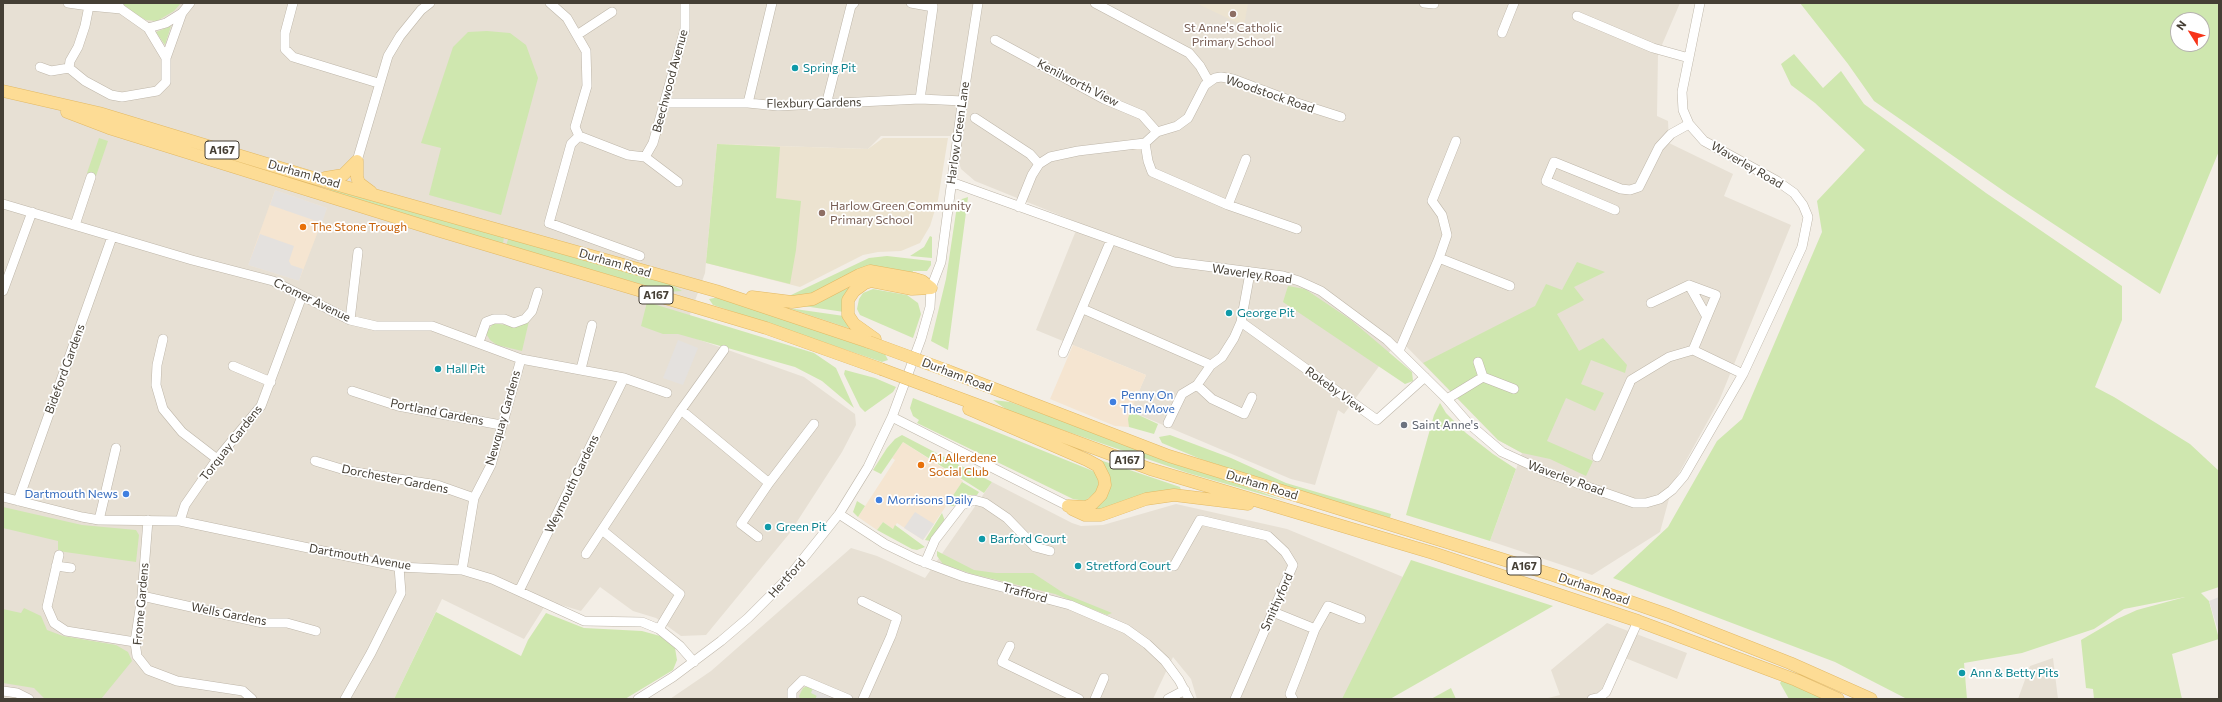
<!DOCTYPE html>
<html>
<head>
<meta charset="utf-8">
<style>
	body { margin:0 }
	#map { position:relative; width:2222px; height:702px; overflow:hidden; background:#f3eee6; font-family:Commissioner,sans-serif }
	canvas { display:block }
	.frame { position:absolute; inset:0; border:4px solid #453f35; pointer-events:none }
	.north { position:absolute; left:2170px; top:12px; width:40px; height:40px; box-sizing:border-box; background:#fff; border:1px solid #b5b2ae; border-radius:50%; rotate:307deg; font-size:11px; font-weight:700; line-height:16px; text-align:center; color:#453f35 }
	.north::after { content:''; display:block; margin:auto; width:14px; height:18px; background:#f73419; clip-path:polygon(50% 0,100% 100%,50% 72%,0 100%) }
</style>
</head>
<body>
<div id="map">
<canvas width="2222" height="702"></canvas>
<div class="frame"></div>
<div class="north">N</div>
</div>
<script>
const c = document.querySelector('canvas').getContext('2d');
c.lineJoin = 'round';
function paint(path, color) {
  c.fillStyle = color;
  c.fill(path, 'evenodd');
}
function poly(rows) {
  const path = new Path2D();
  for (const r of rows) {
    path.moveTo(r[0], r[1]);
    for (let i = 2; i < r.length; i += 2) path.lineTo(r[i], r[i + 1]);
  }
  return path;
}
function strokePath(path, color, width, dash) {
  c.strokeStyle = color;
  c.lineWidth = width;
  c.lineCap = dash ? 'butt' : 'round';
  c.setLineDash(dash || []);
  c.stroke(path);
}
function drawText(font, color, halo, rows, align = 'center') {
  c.font = font + ' Commissioner,sans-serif';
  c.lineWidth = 3.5;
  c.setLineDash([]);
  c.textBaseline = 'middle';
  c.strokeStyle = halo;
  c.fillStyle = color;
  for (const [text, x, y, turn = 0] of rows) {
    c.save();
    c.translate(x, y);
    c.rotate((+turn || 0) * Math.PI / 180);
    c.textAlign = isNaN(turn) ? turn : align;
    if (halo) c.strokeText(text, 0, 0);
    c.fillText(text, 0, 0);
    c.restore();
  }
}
const residential = poly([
	[3,3,1680,3,1658,54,1657,116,1668,121,1669,143,1733,174,1724,196,1791,225,1719,401,1673,484,1660,532,1592,575,1490,541,1522,453,1498,440,1399,339,1344,414,1338,410,1315,485,1291,479,1130,411,1146,375,1036,330,1079,223,975,181,961,169,950,136,881,136,868,149,717,144,705,273,683,334,804,377,855,414,856,425,842,452,789,534,706,635,681,636,656,618,633,611,600,587,581,611,548,601,524,639,442,599,394,699,3,699],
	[992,482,1072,523,1081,526,1103,525,1176,504,1287,529,1403,577,1349,699,1197,699,1191,679,1173,657,1153,699,670,699,711,671,851,548,877,556,925,578],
	[1607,623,1687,653,1677,679,1618,655,1602,688,1602,699,1544,699,1560,695,1551,670],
	[2053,658,2058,699,2018,699,2030,666]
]);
const commercial = poly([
	[275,190,327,208,299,281,248,265],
	[1073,345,1146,375,1129,415,1129,427,1115,426,1050,399],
	[903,442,963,481,923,540,897,523,893,529,883,522,877,530,858,517,895,460,892,458]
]);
const education = poly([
	[1196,3,1248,3,1244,26],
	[883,138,948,138,938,200,930,226,920,243,901,251,878,252,863,255,800,287,706,263,717,144,868,149]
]);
const green = poly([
	[122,3,181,3,174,11,157,21,146,20,132,12],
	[1800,3,2219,3,2219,151,2160,294,2008,194,1874,101,1848,64],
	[2178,20,2202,20,2202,44,2178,44],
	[171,26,165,45,156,32],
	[487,31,510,33,526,45,538,78,501,215,429,195,441,148,421,143,453,47,468,32],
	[1794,54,1823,88,1841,71,1864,104,1986,193,2122,286,2122,320,2095,387,2114,397,2190,444,2219,471,2219,587,2201,593,2209,601,2219,639,2172,654,2182,699,2094,699,2093,689,2086,688,2081,640,2117,619,2137,610,2185,597,2124,609,2094,629,2022,653,1964,663,1967,699,1907,699,1835,662,1613,578,1668,527,1717,441,1742,419,1822,232,1817,201,1865,150,1815,103,1791,85,1781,64],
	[99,138,108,141,96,176,87,173],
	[717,144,780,147,776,198,801,201,796,250,790,284,706,263],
	[330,186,504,236,503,245,329,190],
	[968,197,948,350,931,341,946,279,957,206,962,199],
	[930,236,932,237,932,258,910,256,924,247],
	[509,237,669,283,682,291,668,292,506,245],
	[887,256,931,261,931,265,927,271,913,271,912,275,877,267,812,294,805,296,789,296,869,258],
	[1577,262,1605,272,1574,287,1584,300,1557,314,1579,351,1603,338,1627,365,1625,373,1591,360,1581,384,1604,393,1595,411,1566,398,1547,441,1593,461,1586,476,1550,459,1522,453,1498,440,1423,363,1535,306,1546,284,1562,290],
	[850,286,844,312,790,304],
	[1288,286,1305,289,1351,320,1412,372,1413,381,1405,384,1283,302],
	[873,289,907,295,918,303,921,314,913,338,860,315,857,309,859,299,863,293],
	[719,297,885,354,888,360,882,362,713,305,709,299],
	[647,302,814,353,836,368,854,408,822,381,795,367,678,334,663,334,641,326],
	[788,308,844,316,849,328,848,328],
	[529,321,522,351,497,345,490,340,487,335,487,331,494,323,516,327],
	[845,370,875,378,896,387,893,392,865,412,860,407,844,374],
	[913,398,1093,471,1096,473,1099,482,1097,491,1085,501,1073,499,917,423,919,420,913,416,910,408],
	[993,400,1010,402,1286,501,1188,473,1010,412],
	[1440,403,1446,413,1466,433,1493,454,1516,469,1490,541,1406,515,1434,415],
	[1130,411,1158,424,1154,434,1129,427,1128,419],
	[902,435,992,482,984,493,903,442,881,474,873,470,887,448,895,439],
	[1170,435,1231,458,1286,483,1391,514,1390,518,1286,487,1203,460,1162,443,1159,437],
	[1100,460,1180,487,1181,490,1147,494,1120,505,1091,511,1109,476],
	[962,482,979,492,977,495,968,495,954,506,946,506],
	[857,501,865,506,858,517,853,512],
	[3,507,82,525,136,530,139,535,136,562,58,551,58,541,3,528],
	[942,513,945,521,930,541,925,540],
	[883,522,893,529,895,525,925,547,917,550,912,549,877,530],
	[937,551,974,570,996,573,1033,573,1065,594,1112,613,1107,615,1055,594,972,574,943,564,937,556],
	[1411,560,1553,606,1390,699,1342,699],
	[24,608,41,616,47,630,63,636,116,645,128,652,132,661,101,699,45,699,34,688,3,683,3,609,21,613],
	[436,612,521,656,528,640,546,613,584,628,642,631,660,636,675,648,677,660,673,670,625,699,394,699],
	[1782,680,1824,699,1789,699,1780,683],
	[808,686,813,688,817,696,815,699,800,699,799,696,803,688],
	[1451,688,1456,699,1431,699]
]);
const parking = poly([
	[275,190,327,208,322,223,270,205],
	[260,234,294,246,289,261,291,265,303,269,299,281,248,265],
	[678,340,698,348,683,385,663,378],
	[915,512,934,524,923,540,904,528],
	[2219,597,2219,634,2209,601],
	[813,688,836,699,815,699,817,696,811,693]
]);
const minor = poly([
	[68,3,89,6,91,3],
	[117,3,121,9,148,28,166,58,166,82,157,91,122,97,111,95,85,81,69,68,70,61,78,47,85,26,89,6,121,9],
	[293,3,285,33,285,49,293,57,378,83],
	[550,3,567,18,586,51,587,86,575,127,579,136,571,144,549,223,640,256],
	[911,3,933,7,920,99],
	[1095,3,1189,53,1200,66,1209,82],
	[1424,3,1434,4],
	[1577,16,1653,48,1689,58],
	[148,28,166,23,182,13],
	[1502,33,1514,3],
	[577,35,612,12],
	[995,40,1104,99,1142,115,1157,132],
	[166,58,182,13,190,3],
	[40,67,51,71,69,68],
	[664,103,748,103,778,106,920,99,963,101],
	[748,103,772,3],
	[826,105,851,6,854,3],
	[975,118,1030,154,1039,164],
	[579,136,628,155,645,157,678,182],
	[1145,143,1148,161,1152,172,1228,205,1297,229],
	[645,157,653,143,685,29,685,3],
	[357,161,388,56,400,36,421,10,430,3],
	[951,182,1174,262,1283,276,1299,281,1321,291,1387,340,1447,399,1468,423,1502,452,1548,473,1634,503,1646,503,1660,499,1672,490,1684,476,1743,374,1802,247,1808,217,1803,205,1794,193,1777,181,1704,141,1689,124,1683,110,1682,92,1700,3],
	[3,204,192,260,273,281,350,320,376,326,432,326,521,359,624,378,667,393],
	[1228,205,1246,159],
	[1019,207,1032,175,1039,164,1050,157,1078,151,1145,143,1157,132,1177,126,1188,118,1205,85,1215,78,1221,77,1233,79,1294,102,1341,117],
	[1615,210,1546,181,1554,162,1621,189,1630,190,1639,187,1659,147,1671,134,1689,124],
	[75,225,91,177],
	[1439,258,1510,286],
	[1689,285,1707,317],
	[3,291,32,212],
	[1651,303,1689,285,1716,295,1693,350],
	[1083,309,1211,365,1222,357,1234,338,1241,322,1250,273],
	[350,320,358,252],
	[1241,322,1377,420,1425,377],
	[163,339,157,365,156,385,163,409,182,432,217,459],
	[479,342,486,322,494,319,504,319,514,323,525,319,532,311,538,292],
	[1399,351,1439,258,1447,235,1442,215,1432,201,1456,141],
	[1063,353,1111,240],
	[1478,362,1483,377],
	[233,366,271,382],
	[581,369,592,325],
	[1197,385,1212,399,1244,414,1252,397],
	[352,391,398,406,501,425],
	[1447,399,1483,377,1514,389],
	[681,410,769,483],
	[892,417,1068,506],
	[1168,423,1182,394,1197,385,1211,365],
	[1597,457,1631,380,1669,357,1693,350,1743,374],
	[315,461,348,471,437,485,474,498],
	[3,497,82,517,99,520,180,521,399,567,462,570,492,579,584,621,642,622,659,629,680,646,694,662],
	[18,501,112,237],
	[839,514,885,544,916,559,964,577,1070,605,1126,629,1147,644,1165,661,1179,680,1189,699],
	[99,520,116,448],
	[148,520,142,596,135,642,137,656,148,670,177,681,243,691,252,699],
	[180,521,185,505,217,459,261,406,302,296],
	[602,530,680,594,659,629],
	[758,537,741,524,769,483,814,424],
	[586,554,681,410,724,350],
	[59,555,47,607,54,623,66,631,135,642],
	[925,563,935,540,962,505,974,500,985,503,1007,518,1035,547,1050,551],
	[56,566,71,568],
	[1174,566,1200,520,1268,536,1285,552,1293,565,1235,699],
	[462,570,474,498,491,465,521,359],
	[519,591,624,378],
	[142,596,263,623,287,623,316,631],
	[862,601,897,618,891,636,863,699],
	[1273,612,1315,629],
	[1010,646,1002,662,1079,699],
	[3,691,17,693,29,699],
	[345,699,371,653,401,593,399,567],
	[638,699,673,677,721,641,748,618,787,579,839,514,868,467,892,417,921,339,930,307,931,288,941,262,961,112,978,3],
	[792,699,792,691,803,680,848,699],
	[1095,699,1104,678],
	[1168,699,1185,690],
	[1293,699,1290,694,1301,666,1315,629,1328,606,1361,619],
	[1592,699,1600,697,1606,692,1638,621]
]);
const major = poly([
	[3,91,99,113,310,177,716,291,869,342],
	[67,112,109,128,440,231,766,328,881,369],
	[357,161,357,177,359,183,371,192],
	[325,178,343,175,357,161],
	[752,297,792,302,813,299,859,275,870,271,915,279,922,281,931,288],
	[875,339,854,324,848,315,848,300,854,291,865,283,871,281,912,289,931,288],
	[948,371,1169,456,1553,575,1668,615,1790,663,1871,699],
	[940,391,1150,469,1433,553,1638,621,1796,680,1838,699],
	[969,409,1087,460,1098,466,1104,478,1105,485,1101,495,1092,504,1086,507,1068,506],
	[1072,509,1085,515,1101,515,1146,499,1174,495,1248,504]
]);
const majorBridge = poly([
	[869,342,948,371],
	[881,369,940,391]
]);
const markers = [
	[1233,14,4,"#8d6e63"],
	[795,68,4,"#0f9aa8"],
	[822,213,4,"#8d6e63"],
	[303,227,4,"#e8710a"],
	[1229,313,4,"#0f9aa8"],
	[438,369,4,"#0f9aa8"],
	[1113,402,4,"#3f7fe0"],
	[1404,425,4,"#6b7280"],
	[921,465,4,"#e8710a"],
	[126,494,4,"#3f7fe0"],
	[879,500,4,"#3f7fe0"],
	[768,527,4,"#0f9aa8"],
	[982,539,4,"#0f9aa8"],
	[1078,566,4,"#0f9aa8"],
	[1962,673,4,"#0f9aa8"]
];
const shields = [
	[222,150,34],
	[656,295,34],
	[1127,460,34],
	[1524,566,34]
];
const shieldNames = [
	["A167",222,150],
	["A167",656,295],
	["A167",1127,460],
	["A167",1524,566]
];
const educationNames = [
	["St Anne's Catholic",1233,28],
	["Primary School",1233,42],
	["Harlow Green Community",830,206,"left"],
	["Primary School",830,220,"left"]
];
const cultureNames = [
	["Spring Pit",803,68],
	["George Pit",1237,313],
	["Hall Pit",446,369],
	["Green Pit",776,527],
	["Barford Court",990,539],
	["Stretford Court",1086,566],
	["Ann & Betty Pits",1970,673]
];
const streetNames = [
	["Beechwood Avenue",670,81,-75],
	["Kenilworth View",1078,83,27],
	["Woodstock Road",1270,94,19],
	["Flexbury Gardens",814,103,-1],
	["Harlow Green Lane",958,133,-82],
	["Waverley Road",1747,165,30],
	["Durham Road",304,174,16],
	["Durham Road",615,263,16],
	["Waverley Road",1252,274,8],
	["Cromer Avenue",312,300,26],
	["Bideford Gardens",65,369,-70],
	["Durham Road",957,375,21],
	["Rokeby View",1335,390,36],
	["Portland Gardens",437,412,11],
	["Newquay Gardens",503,418,-74],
	["Torquay Gardens",231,443,-52],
	["Waverley Road",1566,478,20],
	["Dorchester Gardens",395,479,11],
	["Weymouth Gardens",572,484,-64],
	["Durham Road",1262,485,17],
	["Dartmouth Avenue",360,557,10],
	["Hertford",787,578,-48],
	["Durham Road",1594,589,19],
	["Trafford",1025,593,15],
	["Smithyford",1277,602,-66],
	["Frome Gardens",141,604,-85],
	["Wells Gardens",229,614,11]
];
const foodNames = [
	["The Stone Trough",311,227],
	["A1 Allerdene",929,458],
	["Social Club",929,472]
];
const shopNames = [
	["Penny On",1121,395],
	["The Move",1121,409],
	["Dartmouth News",118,494,"right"],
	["Morrisons Daily",887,500]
];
const worshipNames = [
	["Saint Anne's",1412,425]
];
paint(residential, '#e7e0d4');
paint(commercial, '#f5e5d1');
paint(education, '#ece3d0');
paint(green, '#cfe7af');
paint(parking, '#e4e1de');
strokePath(minor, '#beb6a9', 10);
strokePath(major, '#e2b965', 13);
strokePath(minor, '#fff', 9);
strokePath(major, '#fddc95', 12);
strokePath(majorBridge, '#e2b965', 13, []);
strokePath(majorBridge, '#fddc95', 12);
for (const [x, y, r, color] of markers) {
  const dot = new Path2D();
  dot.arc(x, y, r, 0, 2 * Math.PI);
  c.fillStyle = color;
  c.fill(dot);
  strokePath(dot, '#fff', 1.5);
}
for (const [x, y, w] of shields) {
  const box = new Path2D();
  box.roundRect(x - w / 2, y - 9, w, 18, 3);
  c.fillStyle = '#fff';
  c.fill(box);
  strokePath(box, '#453f35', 1);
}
drawText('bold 11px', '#453f35', null, shieldNames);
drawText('12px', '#785e54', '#fff', educationNames);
drawText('12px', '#0d838f', '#fff', cultureNames, 'left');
drawText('12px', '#453f35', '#fff', streetNames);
drawText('12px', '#c56008', '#fff', foodNames, 'left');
drawText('12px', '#366cbe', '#fff', shopNames, 'left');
drawText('12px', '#5b616d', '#fff', worshipNames, 'left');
</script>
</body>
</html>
